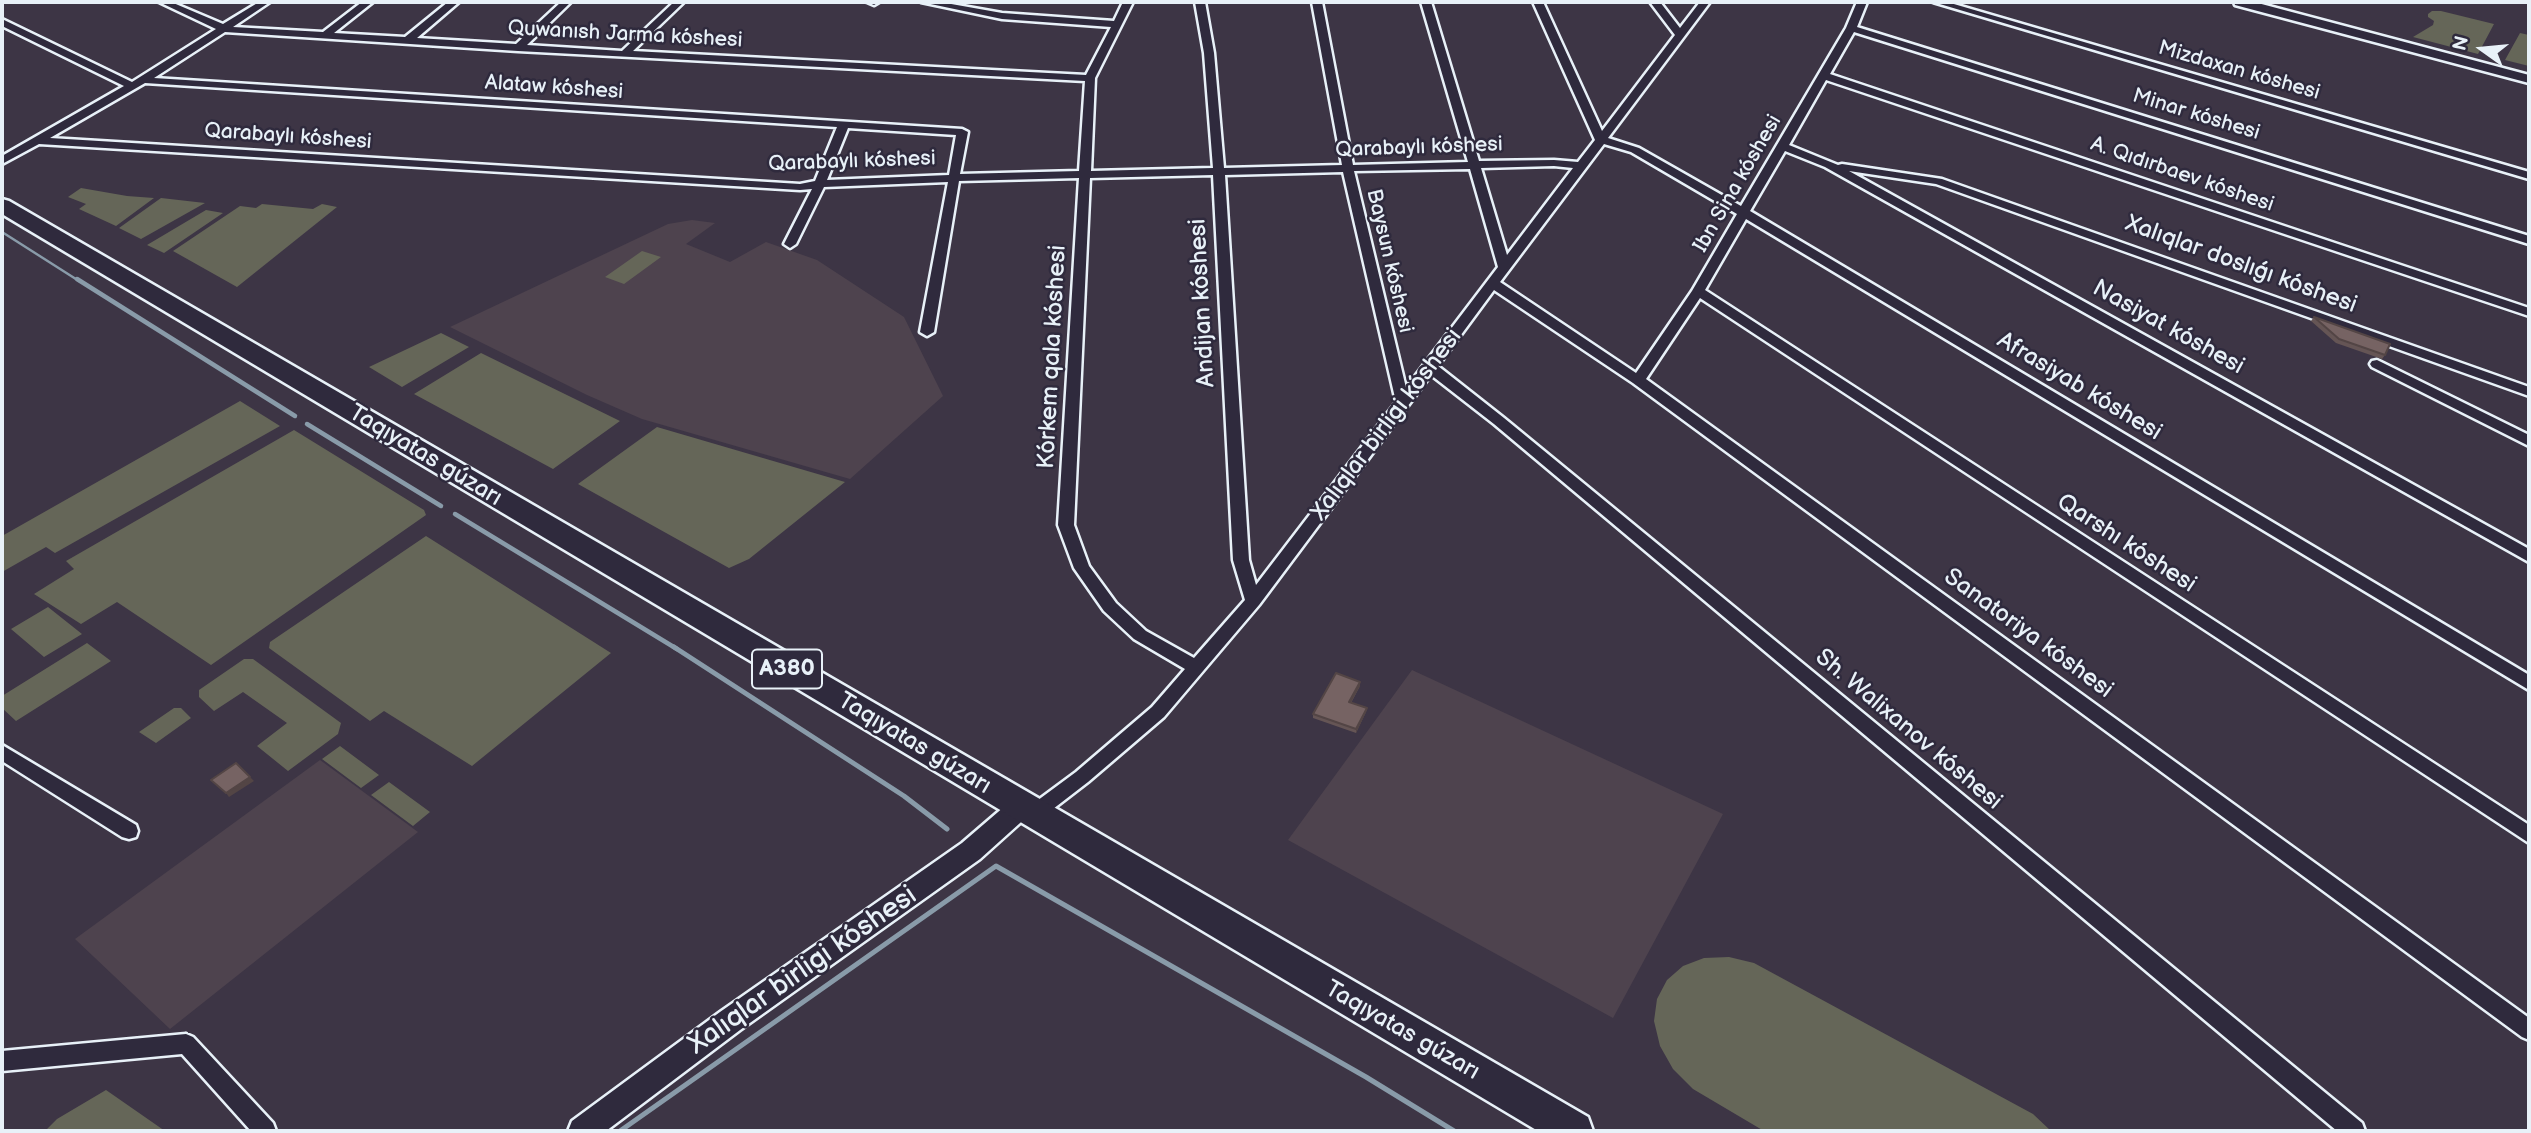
<!DOCTYPE html>
<html>
<head>
<meta charset="utf-8">
<style>
	body { margin:0 }
	#map { position:relative; width:2531px; height:1133px; overflow:hidden; background:#3d3545; font-family:"Balsamiq Sans",sans-serif }
	canvas { display:block }
	.frame { position:absolute; inset:0; border:4px solid #e8f1f8; pointer-events:none }
	.north { position:absolute; left:2447px; top:14px; width:70px; height:70px; -webkit-text-stroke:5px #2f2a3d; paint-order:stroke; rotate:285deg; font-size:19px; font-weight:700; line-height:28px; text-align:center; color:#e8f1f8 }
	.north::after { content:''; display:block; margin:auto; width:24px; height:32px; background:#e8f1f8; clip-path:polygon(50% 0,100% 100%,50% 72%,0 100%) }
</style>
</head>
<body>
<div id="map">
<canvas width="2531" height="1133"></canvas>
<div class="frame"></div>
<div class="north">N</div>
</div>
<script>
const c = document.querySelector('canvas').getContext('2d');
c.lineJoin = 'round';
function paint(path, color) {
  c.fillStyle = color;
  c.fill(path, 'evenodd');
}
function poly(rows) {
  const path = new Path2D();
  for (const r of rows) {
    path.moveTo(r[0], r[1]);
    for (let i = 2; i < r.length; i += 2) path.lineTo(r[i], r[i + 1]);
  }
  return path;
}
function strokePath(path, color, width, dash) {
  c.strokeStyle = color;
  c.lineWidth = width;
  c.lineCap = dash ? 'butt' : 'round';
  c.setLineDash(dash || []);
  c.stroke(path);
}
function drawText(font, color, halo, rows, align = 'center') {
  c.font = font + ' "Balsamiq Sans",sans-serif';
  c.lineWidth = 5;
  c.setLineDash([]);
  c.textBaseline = 'middle';
  c.strokeStyle = halo;
  c.fillStyle = color;
  for (const [text, x, y, turn = 0] of rows) {
    c.save();
    c.translate(x, y);
    c.rotate((+turn || 0) * Math.PI / 180);
    c.textAlign = isNaN(turn) ? turn : align;
    if (halo) c.strokeText(text, 0, 0);
    c.fillText(text, 0, 0);
    c.restore();
  }
}
const built = poly([
	[692,220,715,223,686,244,730,262,766,242,817,260,904,317,943,396,850,479,642,419,587,395,450,327,668,224],
	[1412,670,1723,814,1613,1018,1288,840],
	[320,760,418,832,170,1029,75,939]
]);
const green = poly([
	[2432,11,2441,11,2494,24,2478,54,2413,37,2433,25,2434,21,2428,17,2428,14],
	[2520,33,2529,35,2529,66,2505,60],
	[81,188,127,196,154,198,116,226,79,209,86,204,68,197],
	[161,198,205,203,141,239,119,228],
	[262,204,313,209,322,204,337,207,237,287,173,251,240,206,256,208],
	[206,210,223,213,164,253,147,245],
	[642,251,661,257,624,284,605,277],
	[441,333,469,347,402,387,369,367],
	[481,353,620,421,553,469,414,394],
	[240,401,280,426,55,553,46,547,2,572,2,536],
	[657,427,845,482,749,559,729,568,578,484],
	[294,430,424,510,426,515,211,665,117,602,81,624,34,594,74,569,66,561],
	[426,536,611,653,472,766,384,711,370,721,269,648,270,642],
	[48,607,82,634,44,657,11,629],
	[87,643,111,661,16,721,2,708,2,696],
	[244,659,253,659,341,723,338,734,288,771,257,746,287,723,243,692,214,711,199,697,199,690],
	[174,708,181,708,191,718,156,743,139,732],
	[340,746,379,775,361,788,322,759],
	[389,782,430,812,413,826,371,795],
	[1729,957,1754,963,2033,1114,2051,1131,1764,1131,1693,1089,1673,1069,1660,1046,1654,1021,1657,999,1667,980,1683,966,1704,958],
	[106,1090,165,1131,45,1131,57,1119]
]);
const streamFar2 = poly([
	[2,232,79,281]
]);
const streamFar1 = poly([
	[77,279,295,416],
	[307,424,441,506],
	[455,514,677,649]
]);
const stream = poly([
	[674,647,904,796,947,829],
	[620,1131,996,866,1366,1077,1454,1131]
]);
const street = poly([
	[159,2,171,2,223,24,259,2,270,2,233,27,323,32,362,2,373,2,334,33,405,37,448,2,459,2,417,38,516,44,561,2,571,2,527,45,622,51,674,2,684,2,633,51,1086,75,1111,27,1002,19,921,2,940,2,1002,13,1114,21,1123,2,1133,2,1095,78,1091,171,1213,168,1204,53,1195,2,1205,2,1214,53,1224,168,1342,165,1312,2,1322,2,1353,165,1468,162,1421,2,1431,2,1479,161,1554,160,1578,162,1595,140,1533,2,1543,2,1602,131,1675,35,1650,2,1660,2,1680,28,1700,2,1710,2,1608,138,1639,148,1741,206,1846,28,1857,2,1867,2,1857,27,2529,236,2529,244,1854,32,1830,74,2529,308,2529,316,1826,80,1789,145,1838,165,1842,164,1942,179,2529,387,2529,396,1936,184,1849,171,2529,549,2529,562,1825,167,1785,151,1750,211,2529,675,2529,690,1746,219,1705,290,2529,825,2529,843,1700,298,1646,379,2529,1018,2529,1040,2522,1037,1633,383,1494,290,1438,366,1504,418,2362,1123,2365,1131,2337,1131,1494,424,1431,375,1259,605,1164,717,1088,782,1040,819,1033,822,1026,819,1024,814,1026,809,1076,772,1152,707,1185,669,1134,639,1104,611,1074,568,1058,525,1079,178,959,181,934,332,927,336,920,332,948,182,824,187,796,244,790,248,784,244,812,189,800,190,39,144,2,164,2,156,124,86,2,26,2,19,132,82,216,29,159,2],
	[225,32,518,51,1085,81,1079,171,960,174,968,132,962,129,154,78,225,32],
	[145,83,837,127,815,181,800,184,50,138,145,83],
	[848,128,956,135,949,175,827,180,848,128],
	[1604,144,1631,152,1737,214,1692,291,1636,373,1500,282,1604,144],
	[1554,166,1573,168,1507,255,1481,168,1554,166],
	[1470,169,1498,267,1406,388,1354,171,1470,169],
	[1343,172,1396,402,1256,585,1249,560,1225,175,1343,172],
	[1213,175,1233,560,1245,600,1194,658,1146,631,1116,603,1089,566,1074,525,1090,178,1213,175],
	[867,2,879,2,874,5,867,2],
	[1933,2,1947,2,2529,172,2529,179,1933,2],
	[2377,360,2529,435,2529,446,2372,367,2370,364,2372,361,2377,360],
	[2,745,136,825,138,831,136,837,129,839,122,837,2,761,2,745],
	[186,1034,193,1037,273,1123,276,1131,251,1131,182,1054,2,1071,2,1051,186,1034]
]);
const secondary = poly([
	[2234,2,2254,2,2529,75,2529,83,2235,5,2234,2],
	[1021,797,1030,800,1033,807,1030,814,980,859,740,1030,606,1131,568,1131,572,1121,720,1012,962,843,1012,800,1021,797]
]);
const highway = poly([
	[2,199,9,201,1588,1117,1593,1131,1538,1131,2,214,2,199]
]);
const wall = poly([
	[2314,317,2385,355,2382,359,2336,343,2311,321],
	[1360,686,1351,703,1367,708,1366,712,1356,733,1313,718,1313,714]
]);
const shadedWall = poly([
	[1360,682,1360,686,1349,706,1349,702],
	[1367,708,1366,712,1356,733,1356,729],
	[250,777,254,781,229,797,226,793]
]);
const building = poly([
	[2314,317,2390,344,2385,355,2339,339,2314,317],
	[1336,673,1360,682,1349,702,1367,708,1356,729,1313,714,1336,673],
	[236,763,250,777,226,793,211,780,236,763]
]);
const farStreetnames = [
	["Quwanısh Jarma kóshesi",625,35,3],
	["Mizdaxan kóshesi",2239,71,16],
	["Alataw kóshesi",554,88,4],
	["Minar kóshesi",2196,115,17],
	["Qarabaylı kóshesi",288,137,4],
	["Qarabaylı kóshesi",1419,148,-2],
	["Qarabaylı kóshesi",852,162,-2],
	["A. Qıdırbaev kóshesi",2182,175,19],
	["Ibn Sina kóshesi",1738,184,-60],
	["Baysun kóshesi",1389,261,77]
];
const shields = [
	[787,669,70]
];
const shieldNames = [
	["A380",787,669]
];
const streetNames = [
	["Xalıqlar doslıǵı kóshesi",2241,265,20],
	["Andijan kóshesi",1203,303,-93],
	["Nasiyat kóshesi",2168,328,29],
	["Kórkem qala kóshesi",1053,357,-87],
	["Afrasiyab kóshesi",2079,387,31],
	["Xalıqlar birligi kóshesi",1387,425,-53],
	["Taqıyatas gúzarı",425,456,31],
	["Qarshı kóshesi",2126,544,33],
	["Sanatoriya kóshesi",2028,634,36],
	["Sh. Walixanov kóshesi",1908,730,40],
	["Taqıyatas gúzarı",914,744,31],
	["Taqıyatas gúzarı",1402,1031,30]
];
const nearStreetnames = [
	["Xalıqlar birligi kóshesi",803,971,-35]
];
paint(built, '#4e434e');
paint(green, '#656658');
strokePath(streamFar2, '#899ba9', 2.5);
strokePath(streamFar1, '#899ba9', 4.5);
strokePath(stream, '#899ba9', 5);
strokePath(street, '#e8f1f8', 5);
strokePath(secondary, '#e8f1f8', 5);
strokePath(highway, '#e8f1f8', 5);
paint(street, '#2f2a3d');
paint(secondary, '#2f2a3d');
paint(highway, '#2f2a3d');
paint(wall, '#655555');
paint(shadedWall, '#534545');
paint(building, '#766363');
strokePath(building, '#534545', 2);
drawText('21px', '#e8f1f8', '#2f2a3d', farStreetnames);
for (const [x, y, w] of shields) {
  const box = new Path2D();
  box.roundRect(x - w / 2, y - 19.5, w, 39, 5);
  c.fillStyle = '#2f2a3d';
  c.fill(box);
  strokePath(box, '#e8f1f8', 2);
}
drawText('bold 23px', '#e8f1f8', null, shieldNames);
drawText('24px', '#e8f1f8', '#2f2a3d', streetNames);
drawText('28px', '#e8f1f8', '#2f2a3d', nearStreetnames);
</script>
</body>
</html>
